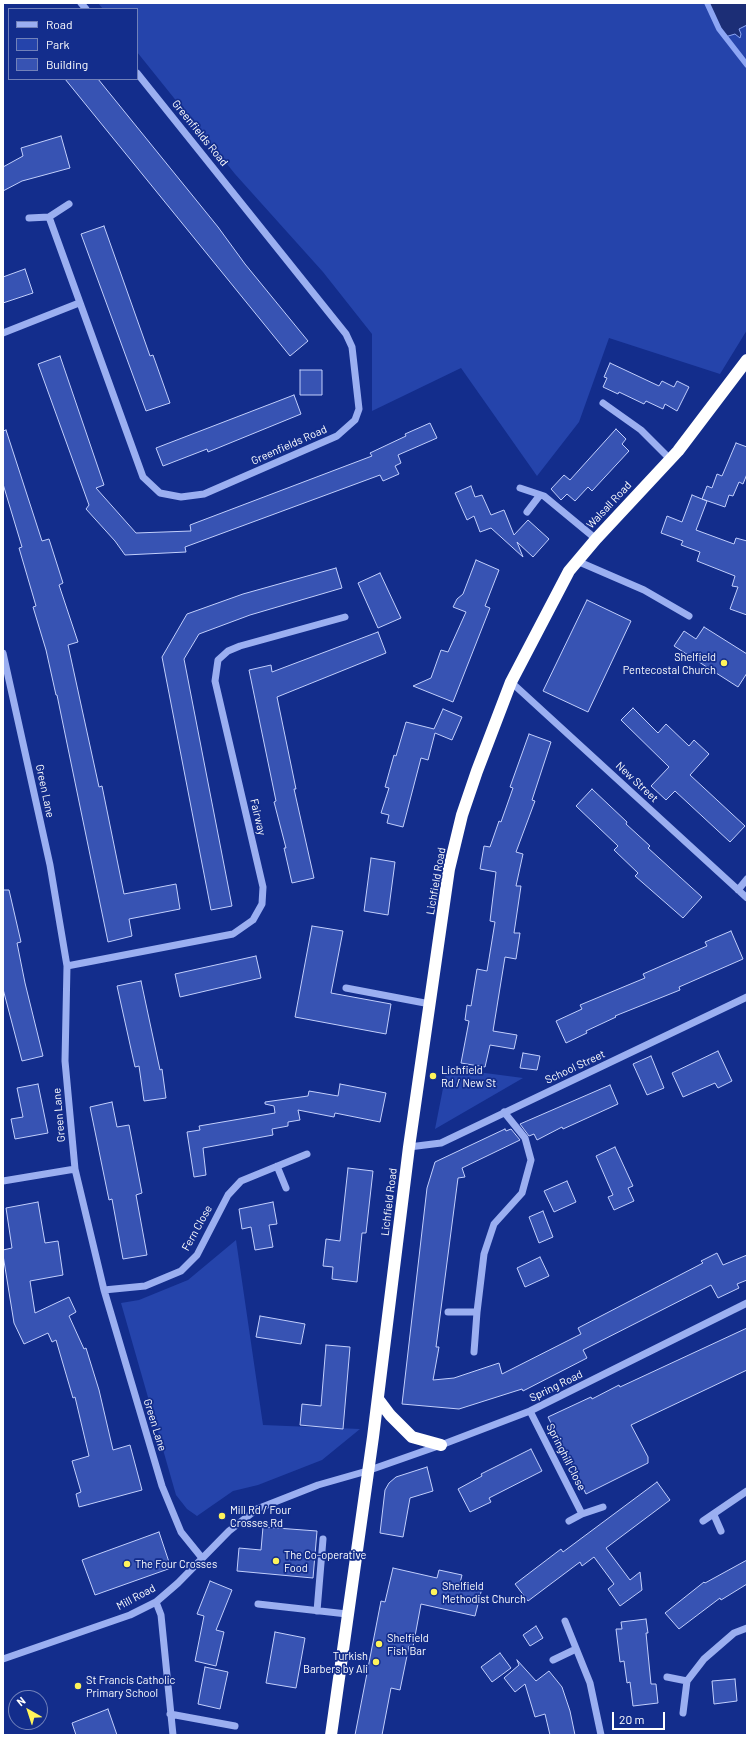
<!DOCTYPE html>
<html>
<head>
<meta charset="utf-8">
<style>
	body { margin:0 }
	#map { position:relative; width:750px; height:1738px; overflow:hidden; background:#132d8c; font-family:Barlow,sans-serif }
	canvas { display:block }
	.frame { position:absolute; inset:0; border:4px solid #fff; pointer-events:none }
	.legend { position:absolute; left:8px; top:8px; width:130px; height:72px; box-sizing:border-box; background:#132d8c; border:1px solid #7181ba; margin:0; padding:5px 7px; list-style:none; font-size:12px; color:#fff }
	.legend li { display:flex; align-items:center; gap:8px; height:20px }
	.legend b { width:20px; border:1px solid #7181ba }
	.north { position:absolute; left:8px; top:1690px; width:40px; height:40px; box-sizing:border-box; background:#132d8c; border:1px solid #7181ba; border-radius:50%; rotate:321deg; font-size:11px; font-weight:700; line-height:16px; text-align:center; color:#fff }
	.north::after { content:''; display:block; margin:auto; width:14px; height:18px; background:#fff45b; clip-path:polygon(50% 0,100% 100%,50% 72%,0 100%) }
	.scale { position:absolute; left:612px; top:1712px; width:53px; height:18px; box-sizing:border-box; border:2px solid #fff; border-top:0; padding-left:5px; font-size:12px; line-height:14px; white-space:nowrap; color:#fff; -webkit-text-stroke:3px #132d8c; paint-order:stroke }
</style>
</head>
<body>
<div id="map">
<canvas width="750" height="1738"></canvas>
<div class="frame"></div>
<ul class="legend">
<li><b style="height:5px;background:#9baff1"></b>Road</li>
<li><b style="height:11px;background:#2544ab"></b>Park</li>
<li><b style="height:11px;background:#3753b3"></b>Building</li>
</ul>
<div class="north">N</div>
<div class="scale">20 m</div>
</div>
<script>
const c = document.querySelector('canvas').getContext('2d');
c.lineJoin = 'round';
function paint(path, color) {
  c.fillStyle = color;
  c.fill(path, 'evenodd');
}
function poly(rows) {
  const path = new Path2D();
  for (const r of rows) {
    path.moveTo(r[0], r[1]);
    for (let i = 2; i < r.length; i += 2) path.lineTo(r[i], r[i + 1]);
  }
  return path;
}
function strokePath(path, color, width, dash) {
  c.strokeStyle = color;
  c.lineWidth = width;
  c.lineCap = dash ? 'butt' : 'round';
  c.setLineDash(dash || []);
  c.stroke(path);
}
function drawText(font, color, halo, rows, align = 'center') {
  c.font = font + ' Barlow,sans-serif';
  c.lineWidth = 3.5;
  c.setLineDash([]);
  c.textBaseline = 'middle';
  c.strokeStyle = halo;
  c.fillStyle = color;
  for (const [text, x, y, turn = 0] of rows) {
    c.save();
    c.translate(x, y);
    c.rotate((+turn || 0) * Math.PI / 180);
    c.textAlign = isNaN(turn) ? turn : align;
    if (halo) c.strokeText(text, 0, 0);
    c.fillText(text, 0, 0);
    c.restore();
  }
}
const green = poly([
	[98,3,747,3,747,330,720,374,609,338,579,422,537,476,461,368,372,411,372,334,323,272,235,174,137,52,137,9,103,9],
	[447,1068,523,1078,435,1129],
	[236,1240,263,1425,360,1429,322,1460,258,1485,233,1491,197,1516,187,1509,176,1495,121,1303,139,1300,188,1280]
]);
const water = poly([
	[710,3,747,3,747,25,739,29,741,34,740,38,735,34,725,37,719,29,709,8,710,3]
]);
const stream = poly([
	[707,3,719,29,747,65]
]);
const building = poly([
	[65,79,98,79,218,227,245,264,308,341,290,356,65,79],
	[61,136,70,168,22,181,3,191,3,167,23,156,21,148,61,136],
	[104,226,150,356,153,355,170,403,146,411,81,234,104,226],
	[25,269,33,293,3,303,3,277,25,269],
	[60,356,104,485,96,488,136,533,191,531,190,525,372,456,370,453,406,436,405,434,430,423,437,438,398,455,401,463,395,466,399,474,383,481,380,475,185,547,186,552,125,555,115,541,86,509,89,505,38,364,60,356],
	[610,363,659,386,662,381,674,387,677,381,689,387,677,411,665,404,663,409,646,401,644,404,619,392,618,394,603,387,607,378,604,377,610,363],
	[300,370,322,370,322,395,300,395,300,370],
	[294,395,301,414,208,452,207,449,163,466,156,448,294,395],
	[616,429,626,439,622,444,629,451,592,491,588,487,575,501,567,494,561,500,551,489,564,475,570,480,616,429],
	[6,430,42,541,49,539,63,583,59,585,78,642,68,645,99,787,102,786,124,894,176,884,180,909,129,919,132,936,108,942,57,695,56,695,46,650,33,607,36,606,19,548,22,547,3,484,3,431,6,430],
	[736,443,747,447,747,474,743,484,739,482,733,496,729,495,725,507,702,499,707,486,712,488,717,474,722,476,736,443],
	[471,486,475,497,482,495,491,515,504,510,514,535,528,520,549,539,533,557,517,542,523,557,491,528,480,532,474,516,467,520,455,493,471,486],
	[692,495,707,501,696,530,734,544,736,538,747,541,747,615,730,609,738,587,732,586,735,576,697,561,700,552,681,545,683,541,661,533,667,516,682,522,692,495],
	[476,560,499,570,485,606,490,608,453,702,413,686,431,678,441,650,448,652,466,612,453,607,457,599,463,594,476,560],
	[336,568,342,588,250,615,199,634,184,659,232,906,211,910,162,657,187,614,243,594,336,568],
	[380,573,401,618,378,628,358,583,380,573],
	[587,600,631,621,588,712,543,691,587,600],
	[704,627,747,654,747,673,738,687,674,646,684,631,696,639,704,627],
	[378,632,386,653,277,697,296,789,294,789,314,878,292,883,284,848,286,848,274,802,276,801,249,670,271,665,272,672,378,632],
	[633,708,658,733,666,724,689,746,694,740,709,754,690,775,745,826,730,842,675,791,666,800,651,786,669,767,621,720,633,708],
	[443,709,462,717,452,740,435,733,428,760,421,758,403,827,387,823,389,815,381,813,389,788,385,787,394,755,396,756,406,722,434,729,443,709],
	[529,734,551,742,532,800,535,801,516,852,523,854,516,886,521,886,514,933,520,933,516,959,505,957,493,1031,517,1035,514,1049,490,1045,485,1067,461,1063,469,1021,465,1020,467,1005,471,1006,477,969,487,971,495,922,490,921,496,872,480,869,484,846,490,847,499,821,501,822,513,788,510,787,529,734],
	[592,789,627,822,626,824,650,846,648,848,702,897,683,918,635,876,638,873,614,850,618,846,576,806,592,789],
	[371,858,395,862,388,915,364,911,371,858],
	[3,890,9,890,21,942,17,943,25,983,43,1056,22,1061,3,989,3,890],
	[312,926,343,931,331,993,391,1004,386,1034,295,1017,312,926],
	[731,931,743,959,679,987,680,990,615,1016,616,1017,586,1031,587,1033,566,1043,556,1021,582,1009,580,1005,645,978,643,974,707,946,705,942,731,931],
	[256,956,261,978,180,997,175,974,256,956],
	[141,981,160,1070,162,1069,166,1098,144,1101,139,1066,135,1067,117,986,141,981],
	[718,1051,732,1081,718,1088,715,1083,683,1097,672,1073,718,1051],
	[523,1053,540,1056,537,1070,520,1068,523,1053],
	[651,1056,664,1088,647,1095,633,1064,651,1056],
	[38,1084,48,1133,15,1139,11,1119,23,1117,17,1088,38,1084],
	[340,1084,386,1093,380,1122,335,1113,334,1117,298,1110,300,1120,288,1122,288,1126,272,1129,273,1135,203,1148,206,1175,194,1177,187,1132,200,1130,199,1126,275,1113,274,1106,265,1104,265,1102,308,1096,309,1091,338,1096,340,1084],
	[610,1085,618,1104,563,1129,562,1127,537,1140,534,1134,529,1136,520,1124,610,1085],
	[112,1102,117,1127,129,1125,142,1193,136,1195,147,1255,123,1259,112,1199,109,1200,90,1107,112,1102],
	[505,1129,506,1131,511,1129,520,1140,462,1168,465,1177,458,1178,436,1347,439,1347,433,1380,454,1378,499,1363,502,1374,581,1334,578,1328,703,1263,701,1261,717,1253,723,1265,747,1255,747,1280,737,1284,739,1288,718,1298,711,1285,583,1350,587,1358,523,1391,522,1389,459,1409,402,1404,427,1188,435,1162,505,1129],
	[615,1147,633,1186,628,1188,634,1201,614,1210,608,1197,613,1195,596,1156,615,1147],
	[348,1168,373,1171,366,1233,362,1233,357,1282,332,1279,333,1267,323,1266,326,1239,340,1241,348,1168],
	[567,1181,576,1202,554,1212,544,1191,567,1181],
	[38,1202,45,1243,58,1241,63,1275,30,1281,35,1313,69,1297,76,1312,69,1316,84,1349,86,1348,99,1390,113,1450,130,1445,142,1490,79,1507,76,1494,81,1492,72,1461,89,1456,75,1397,73,1398,56,1340,52,1342,48,1333,24,1344,14,1323,3,1255,3,1250,12,1248,6,1208,38,1202],
	[273,1202,277,1224,269,1225,273,1247,255,1250,251,1227,242,1229,239,1209,273,1202],
	[543,1211,553,1237,539,1243,529,1217,543,1211],
	[540,1257,549,1276,525,1287,517,1268,540,1257],
	[260,1316,305,1324,301,1344,256,1337,260,1316],
	[747,1328,747,1370,631,1425,648,1457,648,1463,586,1494,548,1417,591,1397,592,1399,619,1385,620,1387,747,1328],
	[326,1345,350,1347,343,1429,300,1425,302,1404,321,1406,326,1345],
	[531,1449,542,1471,489,1498,491,1502,470,1512,458,1489,482,1476,481,1474,531,1449],
	[427,1467,433,1491,410,1498,403,1537,380,1533,385,1490,389,1483,396,1477,427,1467],
	[657,1482,670,1500,606,1548,630,1580,640,1572,642,1590,620,1606,608,1589,614,1584,594,1557,582,1566,580,1562,528,1601,515,1584,561,1549,563,1552,657,1482],
	[263,1527,317,1531,313,1578,237,1571,239,1548,261,1550,263,1527],
	[159,1532,171,1568,95,1595,82,1560,159,1532],
	[747,1560,747,1584,721,1600,720,1598,679,1629,665,1613,704,1582,705,1583,747,1560],
	[393,1568,437,1578,439,1570,462,1575,460,1583,482,1588,475,1616,421,1604,413,1647,409,1646,400,1690,391,1688,382,1735,355,1735,381,1601,385,1602,393,1568],
	[210,1581,232,1590,216,1630,224,1632,216,1666,195,1661,204,1616,197,1614,210,1581],
	[646,1619,648,1633,646,1633,651,1684,656,1684,658,1703,633,1706,630,1682,627,1683,624,1661,620,1662,616,1629,622,1629,621,1622,646,1619],
	[536,1626,543,1638,530,1646,523,1635,536,1626],
	[275,1632,305,1638,296,1688,266,1683,275,1632],
	[500,1653,511,1668,492,1682,481,1667,500,1653],
	[517,1660,536,1681,549,1671,562,1687,570,1711,575,1735,550,1735,545,1714,535,1717,525,1684,515,1692,504,1678,519,1665,517,1660],
	[205,1667,228,1672,220,1709,198,1704,205,1667],
	[735,1679,737,1701,714,1704,712,1681,735,1679],
	[108,1709,117,1735,76,1735,72,1723,108,1709]
]);
const minor = poly([
	[81,3,86,9],
	[49,217,143,477,160,493,181,497,204,494,337,436,355,420,359,409,352,347,346,334,137,73],
	[29,218,49,217,69,204],
	[3,333,79,303],
	[603,403,641,430,670,459],
	[520,488,544,496,596,539],
	[527,512,540,495],
	[577,561,644,590,689,616],
	[3,653,50,865,67,966,65,1061,75,1169,104,1290,162,1486,181,1532,202,1558],
	[511,682,747,898],
	[738,890,747,879],
	[67,966,233,934,253,920,262,904,263,887,215,681,218,660,228,651,240,646,345,617],
	[346,988,430,1004],
	[409,1147,441,1143,747,997],
	[277,1166,286,1188],
	[3,1181,75,1169],
	[104,1290,145,1286,181,1271,197,1255,228,1195,241,1181,307,1154],
	[448,1312,477,1312],
	[474,1352,477,1312,484,1254,494,1224,522,1193,531,1160,525,1138,504,1112],
	[530,1411,582,1514],
	[714,1515,721,1531],
	[569,1521,582,1514,603,1507],
	[703,1521,747,1491],
	[156,1602,161,1615,173,1735],
	[258,1604,347,1614],
	[317,1611,323,1539],
	[565,1621,590,1683,601,1735],
	[3,1659,130,1615,156,1602,178,1583,229,1531,257,1509,318,1485,367,1471,441,1445,530,1411,747,1303],
	[553,1660,576,1649],
	[667,1677,687,1681],
	[683,1713,687,1681,704,1659,734,1633,747,1628],
	[170,1714,235,1726]
]);
const highway = poly([
	[378,1399,390,1415,412,1437,441,1445],
	[331,1735,373,1437,409,1147,449,869,462,815,477,771,511,682,569,571,596,539,678,451,747,360]
]);
const markers = [
	[724,663,4,"#fff45b"],
	[433,1076,4,"#fff45b"],
	[222,1516,4,"#fff45b"],
	[276,1561,4,"#fff45b"],
	[127,1564,4,"#fff45b"],
	[434,1592,4,"#fff45b"],
	[379,1644,4,"#fff45b"],
	[376,1662,4,"#fff45b"],
	[78,1686,4,"#fff45b"]
];
const streetNames = [
	["Greenfields Road",200,133,51],
	["Greenfields Road",289,445,-24],
	["Walsall Road",609,505,-47],
	["New Street",637,782,43],
	["Green Lane",45,791,78],
	["Fairway",258,817,77],
	["Lichfield Road",436,881,-80],
	["School Street",575,1067,-25],
	["Green Lane",59,1115,-95],
	["Lichfield Road",389,1202,-83],
	["Fern Close",197,1228,-61],
	["Spring Road",556,1386,-26],
	["Green Lane",155,1425,73],
	["Springhill Close",566,1457,63],
	["Mill Road",136,1597,-28]
];
const poiNames = [
	["Shelfield",716,657,"right"],
	["Pentecostal Church",716,670,"right"],
	["Lichfield",441,1070],
	["Rd / New St",441,1083],
	["Mill Rd / Four",230,1510],
	["Crosses Rd",230,1523],
	["The Co-operative",284,1555],
	["Food",284,1568],
	["The Four Crosses",135,1564],
	["Shelfield",442,1586],
	["Methodist Church",442,1599],
	["Shelfield",387,1638],
	["Fish Bar",387,1651],
	["Turkish",368,1656,"right"],
	["Barbers by Ali",368,1669,"right"],
	["St Francis Catholic",86,1680],
	["Primary School",86,1693]
];
paint(green, '#2544ab');
paint(water, '#1c2e76');
strokePath(water, '#8da6f4', 1);
strokePath(stream, '#8da6f4', 5.5);
paint(building, '#3753b3');
strokePath(building, '#c2cffc', 1);
strokePath(minor, '#9baff1', 7);
strokePath(highway, '#fff', 12);
for (const [x, y, r, color] of markers) {
  const dot = new Path2D();
  dot.arc(x, y, r, 0, 2 * Math.PI);
  c.fillStyle = color;
  c.fill(dot);
  strokePath(dot, '#132d8c', 1.5);
}
drawText('11px', '#fff', '#132d8c', streetNames);
drawText('11px', '#fff', '#132d8c', poiNames, 'left');
</script>
</body>
</html>
